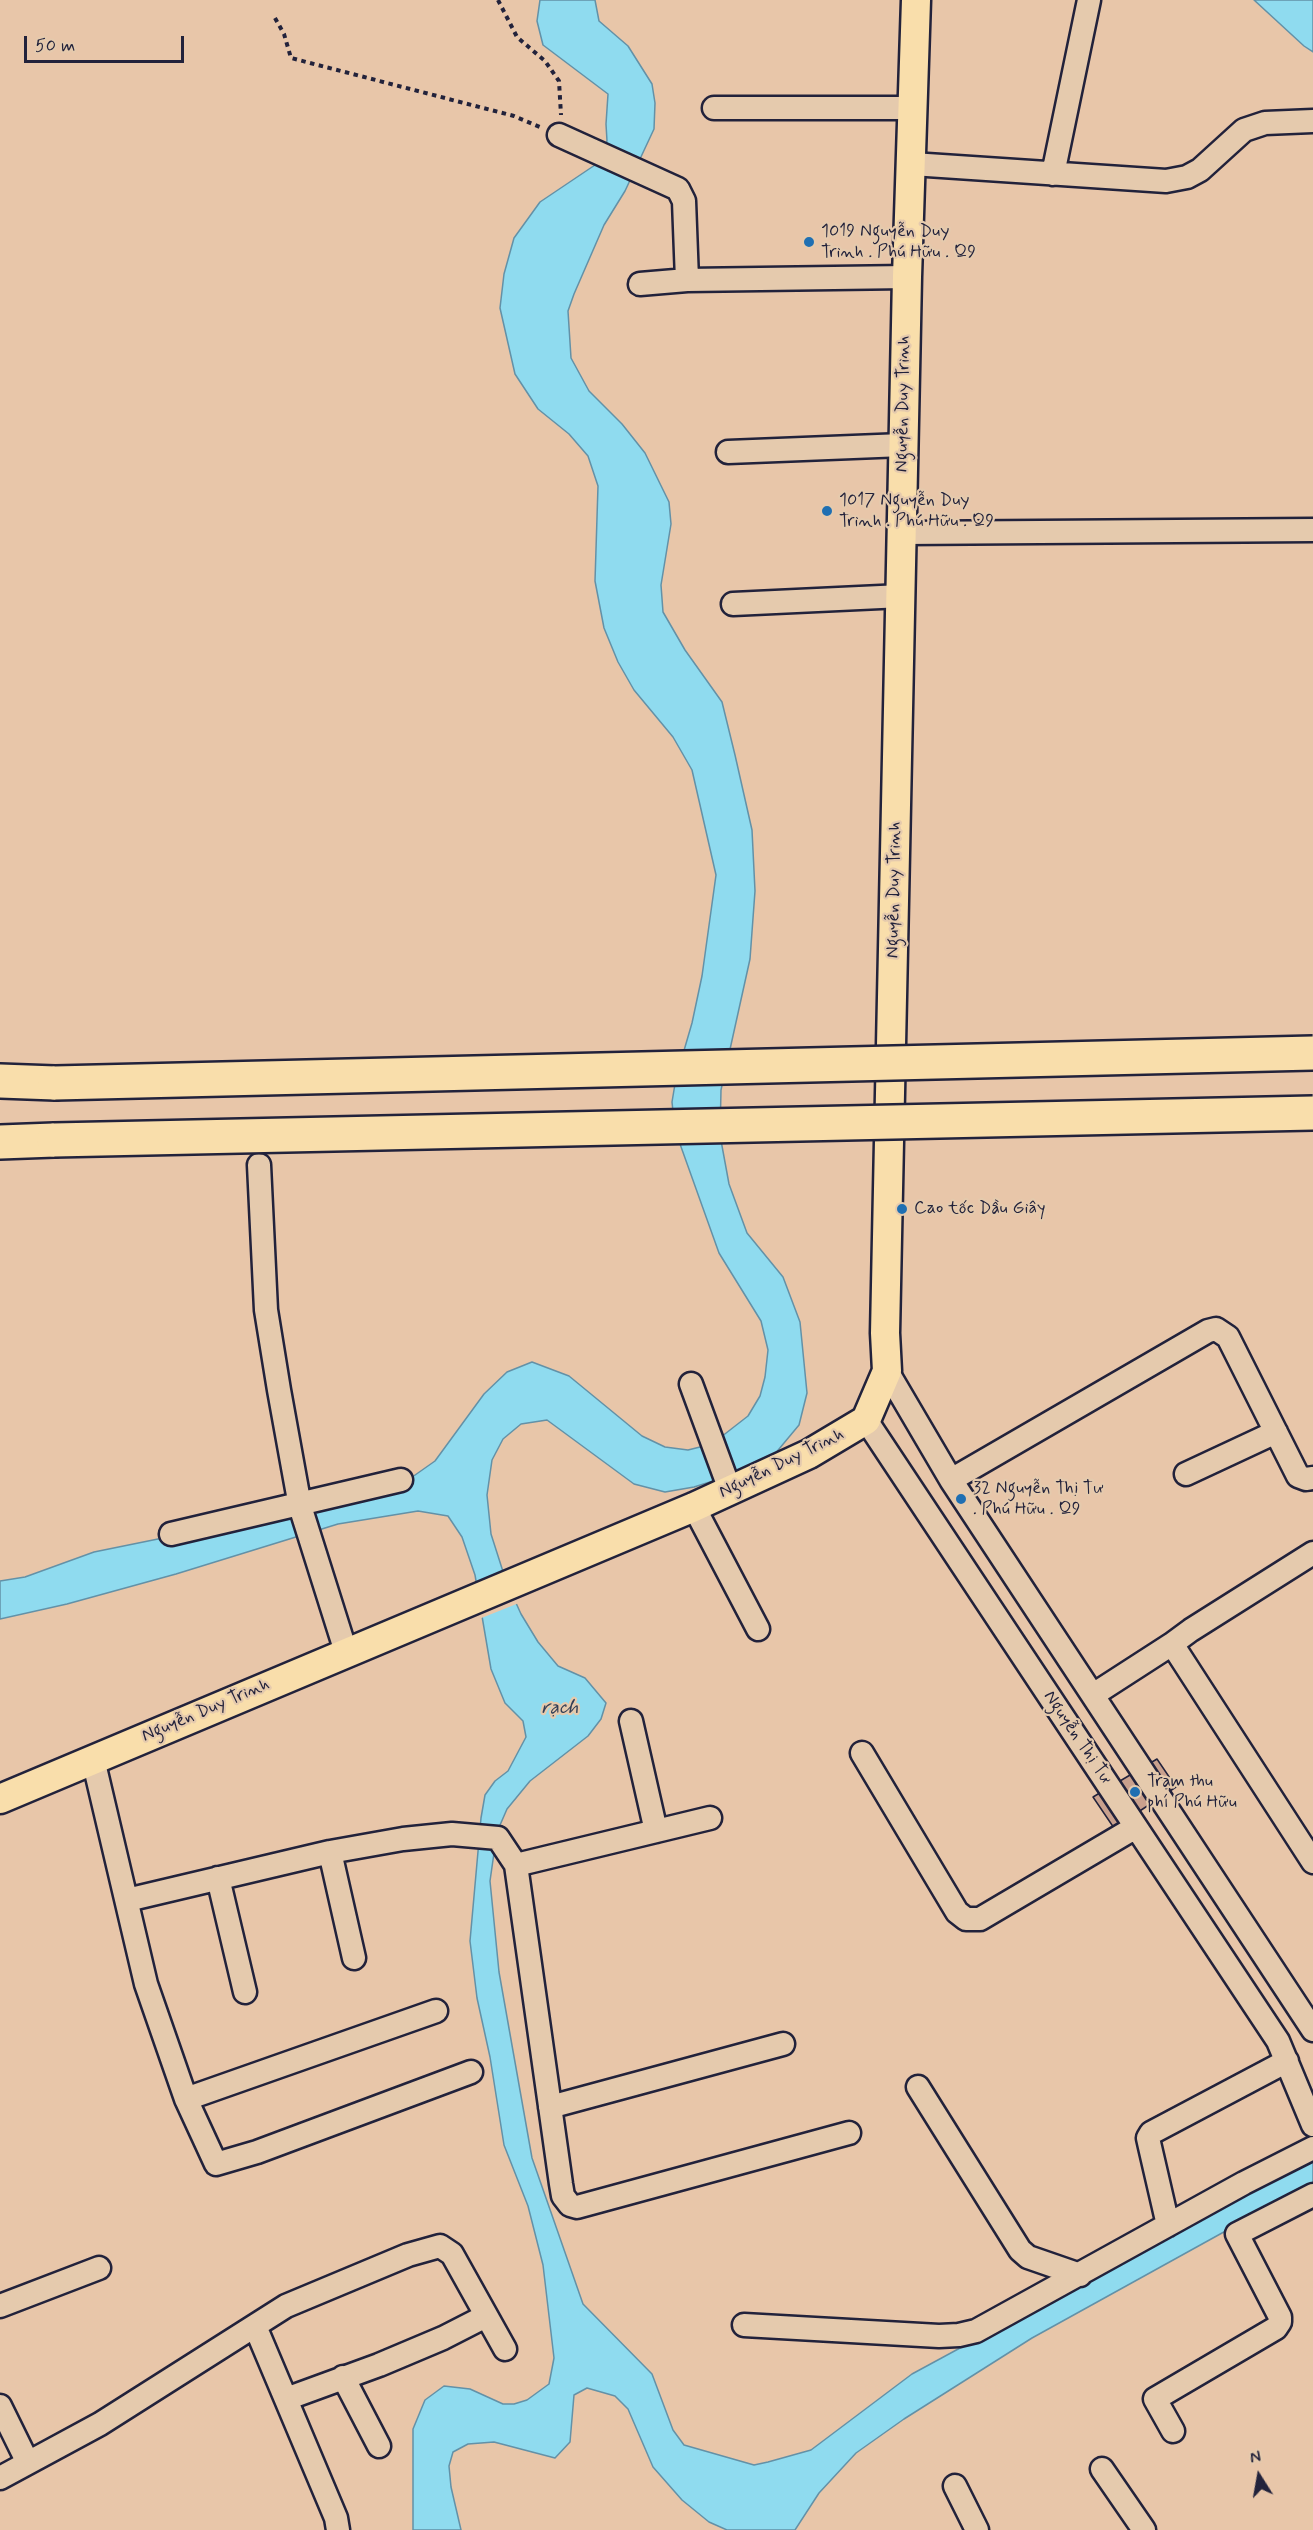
<!DOCTYPE html>
<html>
<head>
<meta charset="utf-8">
<style>
	body { margin:0 }
	#map { position:relative; width:1313px; height:2530px; overflow:hidden; background:#e8c6a9; font-family:Mynerve,sans-serif }
	canvas { display:block }
	.north { position:absolute; left:1229px; top:2446px; width:60px; height:60px; -webkit-text-stroke:4px #e5caad; paint-order:stroke; rotate:349deg; font-size:16px; font-weight:700; line-height:24px; text-align:center; color:#22223b }
	.north::after { content:''; display:block; margin:auto; width:21px; height:27px; background:#22223b; clip-path:polygon(50% 0,100% 100%,50% 72%,0 100%) }
	.scale { position:absolute; left:24px; top:36px; width:160px; height:27px; box-sizing:border-box; border:3px solid #22223b; border-top:0; padding-left:8px; font-size:18px; line-height:21px; white-space:nowrap; color:#22223b; -webkit-text-stroke:4px #e5caad; paint-order:stroke }
</style>
</head>
<body>
<div id="map">
<canvas width="1313" height="2530"></canvas>
<div class="north">N</div>
<div class="scale">50 m</div>
</div>
<script>
const c = document.querySelector('canvas').getContext('2d');
c.lineJoin = 'round';
function paint(path, color) {
  c.fillStyle = color;
  c.fill(path, 'evenodd');
}
function poly(rows) {
  const path = new Path2D();
  for (const r of rows) {
    path.moveTo(r[0], r[1]);
    for (let i = 2; i < r.length; i += 2) path.lineTo(r[i], r[i + 1]);
  }
  return path;
}
function strokePath(path, color, width, dash) {
  c.strokeStyle = color;
  c.lineWidth = width;
  c.lineCap = dash ? 'butt' : 'round';
  c.setLineDash(dash || []);
  c.stroke(path);
}
function drawText(font, color, halo, rows, align = 'center') {
  c.font = font + ' Mynerve,sans-serif';
  c.lineWidth = 4.5;
  c.setLineDash([]);
  c.textBaseline = 'middle';
  c.strokeStyle = halo;
  c.fillStyle = color;
  for (const [text, x, y, turn = 0] of rows) {
    c.save();
    c.translate(x, y);
    c.rotate((+turn || 0) * Math.PI / 180);
    c.textAlign = isNaN(turn) ? turn : align;
    if (halo) c.strokeText(text, 0, 0);
    c.fillText(text, 0, 0);
    c.restore();
  }
}
const water = poly([
	[540,0,595,0,599,21,628,46,652,84,655,103,654,129,625,191,604,225,574,294,568,311,571,358,589,391,622,424,645,453,669,502,671,524,661,585,663,612,685,650,722,702,735,755,752,830,755,891,750,959,721,1090,720,1135,729,1184,747,1233,783,1277,800,1322,807,1393,799,1425,774,1455,742,1472,694,1487,665,1492,634,1484,547,1420,521,1424,503,1439,492,1460,487,1495,491,1534,506,1581,521,1614,538,1642,558,1666,585,1678,606,1703,601,1719,588,1736,530,1781,507,1809,497,1832,490,1881,499,1972,532,2158,583,2304,652,2374,673,2430,684,2445,754,2465,768,2462,811,2450,912,2374,1313,2157,1313,2187,1222,2233,1032,2338,904,2419,856,2453,819,2493,795,2530,727,2530,709,2522,682,2500,653,2467,628,2409,615,2396,587,2388,574,2395,570,2442,555,2458,494,2442,468,2444,453,2452,449,2466,451,2487,461,2530,413,2530,413,2429,425,2400,444,2386,470,2389,503,2404,514,2404,527,2400,549,2384,554,2358,543,2265,528,2206,504,2145,490,2057,477,1998,470,1941,481,1818,485,1795,495,1781,508,1771,526,1737,523,1721,505,1703,491,1669,475,1575,462,1537,448,1516,418,1511,338,1524,176,1574,67,1604,0,1619,0,1581,25,1577,94,1552,217,1527,408,1480,435,1461,484,1394,507,1372,532,1362,569,1376,642,1436,665,1447,688,1450,712,1444,748,1416,760,1396,765,1377,768,1350,761,1321,719,1253,675,1130,672,1102,676,1078,692,1023,702,976,716,875,692,770,673,737,634,690,618,662,604,628,595,581,598,486,588,456,569,434,538,409,515,374,500,308,504,274,514,238,540,202,595,165,607,141,606,124,608,94,543,45,537,21,540,0],
	[1254,0,1313,0,1313,52,1304,46,1254,0]
]);
const pier = poly([
	[508,1578,519,1603,479,1619,475,1592]
]);
const building = poly([
	[1157,1759,1176,1787,1114,1828,1093,1797,1157,1759]
]);
const path = poly([
	[498,0,517,37,545,61,559,81,561,115],
	[275,18,284,34,291,58,514,116,540,127]
]);
const minor = poly([
	[714,108,911,108],
	[559,135,678,189,684,201,687,280,907,277],
	[912,164,1166,181,1187,177,1200,170,1244,130,1265,123,1313,121],
	[1053,174,1089,0],
	[640,284,687,280],
	[728,452,903,445],
	[903,533,1313,530],
	[733,604,902,596],
	[259,1165,266,1310,279,1390,300,1506,346,1652],
	[887,1371,951,1480,1313,2030],
	[691,1384,730,1490],
	[866,1420,1278,2041,1313,2125],
	[1186,1474,1276,1432],
	[951,1480,1208,1331,1216,1329,1228,1337,1298,1476,1306,1479,1313,1478],
	[694,1507,758,1629],
	[171,1534,401,1480],
	[1313,1553,1191,1630,1172,1644,1313,1862],
	[1093,1695,1172,1644],
	[631,1721,656,1831],
	[862,1753,957,1912,966,1919,980,1919,1136,1827],
	[93,1759,146,1984,186,2099,216,2164,257,2152,471,2072],
	[330,1852,354,1958],
	[516,1865,561,2184,563,2196,570,2205,577,2207,849,2133],
	[218,1878,245,1992],
	[127,1900,330,1852,403,1839,452,1834,498,1838,516,1865,710,1818],
	[918,2087,1020,2250,1028,2257,1080,2275],
	[186,2099,436,2011],
	[550,2107,783,2044],
	[1168,2225,1150,2147,1148,2138,1151,2133,1287,2061],
	[0,2306,99,2268],
	[744,2325,939,2336,959,2335,976,2331,1244,2183,1313,2148],
	[255,2326,336,2518,338,2530],
	[343,2377,379,2446],
	[286,2399,379,2365,443,2338,486,2316],
	[0,2406,28,2463],
	[1173,2431,1155,2399,1276,2328,1280,2322,1280,2317,1237,2234,1313,2195],
	[1102,2469,1144,2530],
	[0,2478,100,2424,286,2306,408,2255,440,2246,452,2254,505,2349],
	[955,2486,977,2530]
]);
const major = poly([
	[0,1799,694,1507,809,1454,866,1420,887,1371,885,1333,907,277,916,0]
]);
const highway = poly([
	[0,1081,55,1083],
	[0,1142,54,1140]
]);
const highwayBridge = poly([
	[55,1083,1313,1053],
	[54,1140,1313,1113]
]);
const markers = [
	[809,242,6,"#1f6fb2"],
	[827,511,6,"#1f6fb2"],
	[902,1209,6,"#1f6fb2"],
	[961,1499,6,"#1f6fb2"],
	[1135,1792,6,"#1f6fb2"]
];
const poiNames = [
	["1019 Nguyễn Duy",821,232],
	["Trinh . Phú Hữu . Q9",821,253],
	["1017 Nguyễn Duy",839,501],
	["Trinh . Phú Hữu . Q9",839,522],
	["Cao tốc Dầu Giây",914,1209],
	["32 Nguyễn Thị Tư",973,1489],
	[". Phú Hữu . Q9",973,1510],
	["Trạm thu",1147,1782],
	["phí Phú Hữu",1147,1803]
];
const streetNames = [
	["Nguyễn Duy Trinh",904,404,-89],
	["Nguyễn Duy Trinh",895,890,-89],
	["Nguyễn Duy Trinh",782,1464,-26],
	["Nguyễn Duy Trinh",206,1711,-23],
	["Nguyễn Thị Tư",1077,1738,56]
];
const waterNames = [
	["rạch",560,1709]
];
paint(water, '#8fdbef');
strokePath(water, '#6391a7', 1.5);
paint(pier, '#e8c6a9');
paint(building, '#c9a08d');
strokePath(building, '#22223b', 1.5);
strokePath(minor, '#22223b', 27);
strokePath(major, '#22223b', 33);
strokePath(highway, '#22223b', 38);
strokePath(path, '#22223b', 4, [4.5, 4.5]);
strokePath(minor, '#e5caad', 22);
strokePath(major, '#f9deab', 28);
strokePath(highway, '#f9deab', 33);
strokePath(highwayBridge, '#22223b', 38, []);
strokePath(highwayBridge, '#f9deab', 33);
for (const [x, y, r, color] of markers) {
  const dot = new Path2D();
  dot.arc(x, y, r, 0, 2 * Math.PI);
  c.fillStyle = color;
  c.fill(dot);
  strokePath(dot, '#e5caad', 2);
}
drawText('18px', '#22223b', '#e5caad', poiNames, 'left');
drawText('18px', '#22223b', '#e5caad', streetNames);
drawText('italic 20px', '#323e56', '#e5caad', waterNames);
</script>
</body>
</html>
